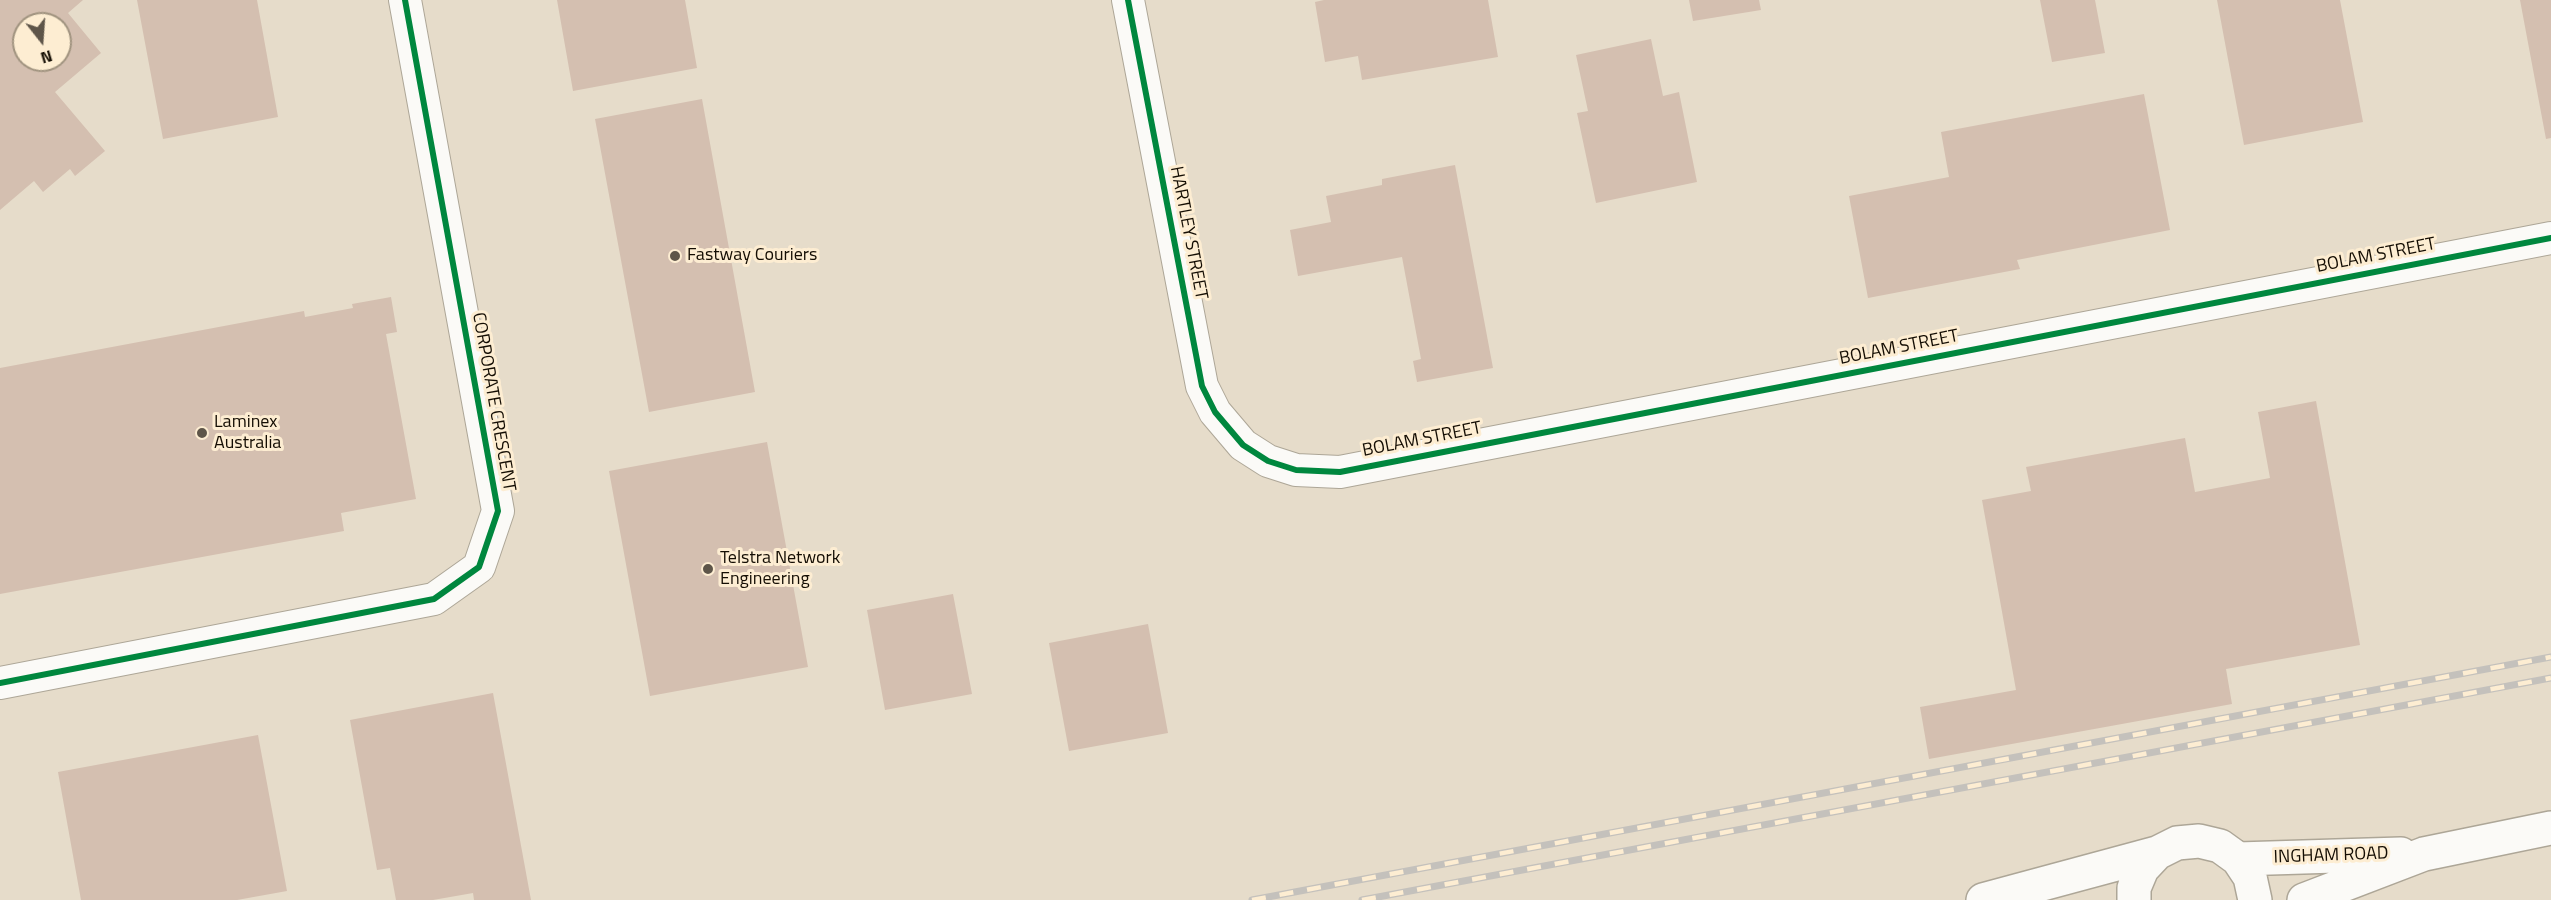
<!DOCTYPE html>
<html>
<head>
<meta charset="utf-8">
<style>
	body { margin:0 }
	#map { position:relative; width:2551px; height:900px; overflow:hidden; background:#e6dcca; font-family:"Titillium Web",sans-serif }
	canvas { display:block }
	.north { position:absolute; left:12px; top:12px; width:60px; height:60px; box-sizing:border-box; background:#fdedd2; border:2px solid #a0937f; border-radius:50%; rotate:163deg; font-size:16px; font-weight:700; line-height:24px; text-align:center; color:#140d03 }
	.north::after { content:''; display:block; margin:auto; width:21px; height:27px; background:#5e5549; clip-path:polygon(50% 0,100% 100%,50% 72%,0 100%) }
</style>
</head>
<body>
<div id="map">
<canvas width="2551" height="900"></canvas>
<div class="north">N</div>
</div>
<script>
const c = document.querySelector('canvas').getContext('2d');
c.lineJoin = 'round';
function paint(path, color) {
  c.fillStyle = color;
  c.fill(path, 'evenodd');
}
function poly(rows) {
  const path = new Path2D();
  for (const r of rows) {
    path.moveTo(r[0], r[1]);
    for (let i = 2; i < r.length; i += 2) path.lineTo(r[i], r[i + 1]);
  }
  return path;
}
function strokePath(path, color, width, dash) {
  c.strokeStyle = color;
  c.lineWidth = width;
  c.lineCap = dash ? 'butt' : 'round';
  c.setLineDash(dash || []);
  c.stroke(path);
}
function drawText(font, color, halo, rows, align = 'center') {
  c.font = font + ' "Titillium Web",sans-serif';
  c.lineWidth = 6;
  c.setLineDash([]);
  c.textBaseline = 'middle';
  c.strokeStyle = halo;
  c.fillStyle = color;
  for (const [text, x, y, turn = 0] of rows) {
    c.save();
    c.translate(x, y);
    c.rotate((+turn || 0) * Math.PI / 180);
    c.textAlign = isNaN(turn) ? turn : align;
    if (halo) c.strokeText(text, 0, 0);
    c.fillText(text, 0, 0);
    c.restore();
  }
}
const building = poly([
	[0,0,83,0,68,13,101,53,55,92,105,151,75,176,70,169,43,192,34,181,0,210],
	[24,24,60,24,60,60,24,60],
	[137,0,257,0,278,117,163,139],
	[557,0,685,0,697,68,573,91],
	[1324,0,1488,0,1498,57,1362,80,1358,56,1325,62,1315,2],
	[1689,0,1759,0,1761,10,1693,21],
	[2040,0,2095,0,2105,53,2052,62],
	[2217,0,2340,0,2363,122,2244,145],
	[2520,0,2551,0,2551,138,2546,139],
	[1651,39,1663,96,1679,92,1697,182,1596,203,1577,113,1588,111,1576,55],
	[2144,94,2170,230,2017,260,2020,269,1868,298,1849,196,1949,177,1941,132],
	[702,99,755,392,649,412,595,119],
	[1455,165,1493,368,1417,382,1413,361,1421,359,1402,257,1298,276,1290,230,1331,222,1326,196,1382,185,1382,179],
	[391,297,397,332,386,334,416,499,341,513,344,531,0,594,0,368,304,311,305,317,353,308,352,304],
	[2316,401,2360,645,2226,669,2232,704,1929,759,1920,707,2016,690,1982,500,2031,491,2026,467,2185,438,2195,492,2270,478,2258,412],
	[767,442,808,667,650,696,609,471],
	[953,594,972,694,885,710,867,610],
	[1148,624,1168,733,1069,751,1049,643],
	[493,693,531,900,474,900,473,893,433,900,396,900,390,868,377,870,350,720],
	[258,735,287,891,237,900,81,900,58,772]
]);
const minor = poly([
	[1128,0,1202,386,1215,412,1243,445,1268,461,1296,470,1340,472,2551,238],
	[0,683,434,599,479,567,498,511,405,0]
]);
const secondary = poly([
	[2238,859,2401,854],
	[1983,900,2157,853],
	[2134,900,2134,888,2142,869,2157,853,2177,843,2199,841,2220,846,2238,859,2250,877,2255,900],
	[2304,900,2424,854,2551,828]
]);
const rail = poly([
	[1252,900,2551,657],
	[1362,900,2551,678]
]);
const cycleway = poly([
	[1128,0,1202,386,1215,412,1243,445,1268,461,1296,470,1340,472,2551,238],
	[0,683,434,599,479,567,498,511,405,0]
]);
const markers = [
	[675,256,6,"#5e5549"],
	[202,433,6,"#5e5549"],
	[708,569,6,"#5e5549"]
];
const streetNames = [
	["HARTLEY STREET",1188,233,79],
	["BOLAM STREET",2376,256,-11],
	["BOLAM STREET",1899,348,-11],
	["CORPORATE CRESCENT",493,402,80],
	["BOLAM STREET",1422,440,-11],
	["INGHAM ROAD",2331,856,-2]
];
const poiNames = [
	["Fastway Couriers",687,256],
	["Laminex",214,423],
	["Australia",214,444],
	["Telstra Network",720,559],
	["Engineering",720,580]
];
paint(building, '#d4bfb0');
strokePath(minor, '#ada697', 34);
strokePath(secondary, '#ada697', 36);
strokePath(minor, '#fbfaf7', 32);
strokePath(secondary, '#fbfaf7', 33);
strokePath(rail, '#c4c1bc', 7);
strokePath(rail, '#fdedd2', 4.5, [14]);
strokePath(cycleway, '#00873e', 6);
for (const [x, y, r, color] of markers) {
  const dot = new Path2D();
  dot.arc(x, y, r, 0, 2 * Math.PI);
  c.fillStyle = color;
  c.fill(dot);
  strokePath(dot, '#fdedd2', 2);
}
drawText('18px', '#140d03', '#fdedd2', streetNames);
drawText('18px', '#140d03', '#fdedd2', poiNames, 'left');
</script>
</body>
</html>
